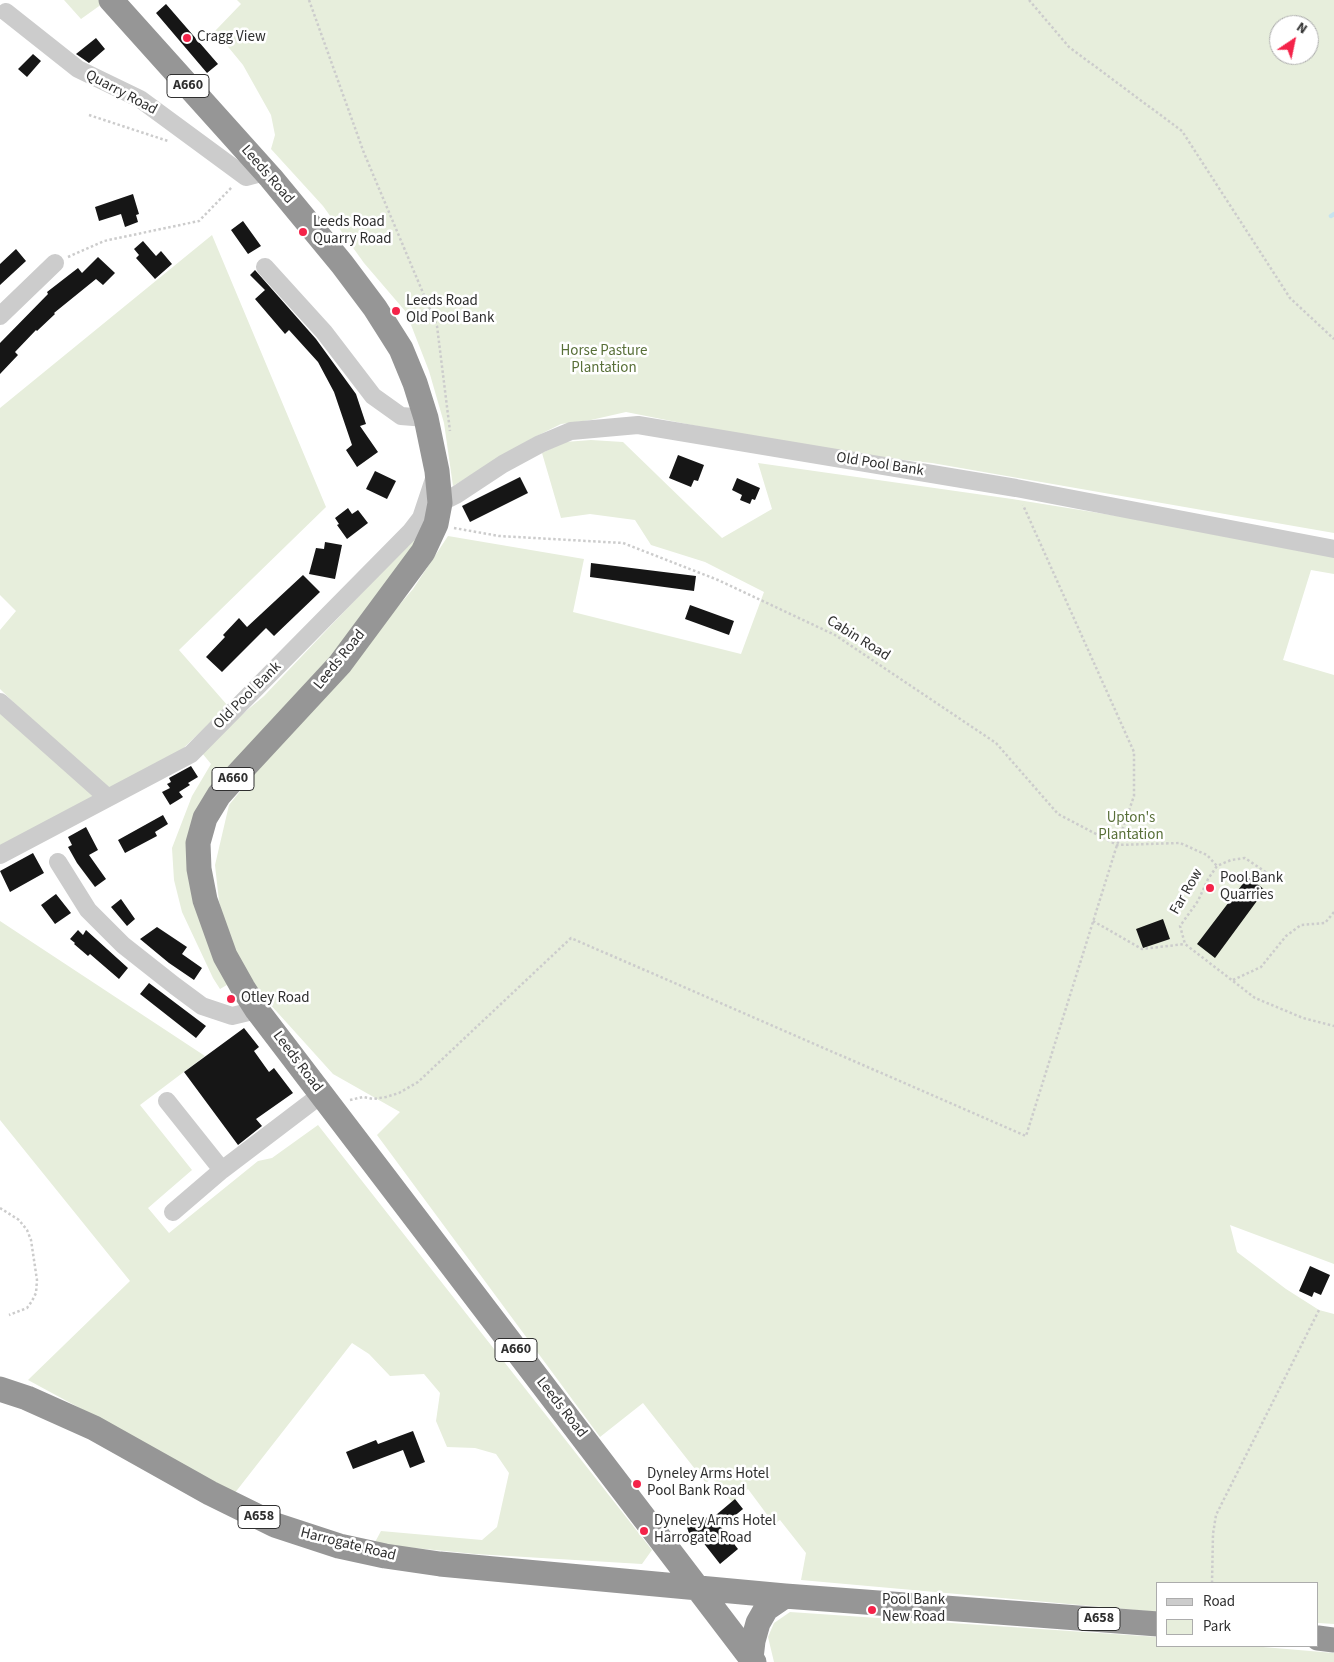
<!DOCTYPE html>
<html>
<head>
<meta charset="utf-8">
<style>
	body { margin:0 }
	#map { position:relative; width:1334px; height:1662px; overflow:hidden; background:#fff; font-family:"Source Sans 3",sans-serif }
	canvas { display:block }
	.legend { position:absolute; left:1156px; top:1582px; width:162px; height:65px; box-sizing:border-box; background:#fff; border:1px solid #acacac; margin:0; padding:6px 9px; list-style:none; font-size:15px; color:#2f2f2f }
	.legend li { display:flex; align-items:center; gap:10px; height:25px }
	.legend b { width:25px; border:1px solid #acacac }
	.north { position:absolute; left:1269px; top:15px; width:50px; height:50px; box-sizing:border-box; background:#fff; border:1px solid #acacac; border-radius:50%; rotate:34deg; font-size:14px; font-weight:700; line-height:20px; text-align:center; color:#2f2f2f }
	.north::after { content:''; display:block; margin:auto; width:18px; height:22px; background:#f42349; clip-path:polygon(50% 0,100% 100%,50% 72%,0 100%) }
</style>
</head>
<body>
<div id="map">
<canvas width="1334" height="1662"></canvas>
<ul class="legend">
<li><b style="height:6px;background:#ccc"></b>Road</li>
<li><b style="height:14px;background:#e7eedc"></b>Park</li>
</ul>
<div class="north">N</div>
</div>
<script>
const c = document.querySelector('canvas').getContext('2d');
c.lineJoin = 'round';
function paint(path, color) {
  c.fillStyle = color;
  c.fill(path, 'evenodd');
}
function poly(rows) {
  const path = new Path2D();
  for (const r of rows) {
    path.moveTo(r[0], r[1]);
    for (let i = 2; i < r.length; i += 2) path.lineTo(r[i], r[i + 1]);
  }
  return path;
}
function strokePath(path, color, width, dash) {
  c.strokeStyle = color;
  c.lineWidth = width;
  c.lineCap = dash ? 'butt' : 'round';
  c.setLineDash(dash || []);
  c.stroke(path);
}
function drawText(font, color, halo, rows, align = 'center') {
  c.font = font + ' "Source Sans 3",sans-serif';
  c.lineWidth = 5;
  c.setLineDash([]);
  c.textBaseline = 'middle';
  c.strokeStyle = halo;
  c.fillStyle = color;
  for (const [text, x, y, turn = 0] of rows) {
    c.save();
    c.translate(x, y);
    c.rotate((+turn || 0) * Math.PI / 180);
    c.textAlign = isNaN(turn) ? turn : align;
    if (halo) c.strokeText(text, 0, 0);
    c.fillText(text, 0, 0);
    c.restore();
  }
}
const green = poly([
	[64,0,99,0,102,4,81,19],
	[237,0,1334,0,1334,533,932,463,823,451,626,412,591,420,561,424,529,440,453,486,444,423,429,371,406,312,364,263,323,206,271,149,275,135,271,115,243,65,215,31,241,4],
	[1279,25,1309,25,1309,55,1279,55],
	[212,235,326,507,179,650,228,706,173,758,104,790,0,689,0,630,16,611,0,595,0,408],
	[591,440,623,442,722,538,772,509,758,463,1012,499,1334,551,1334,574,1311,570,1283,660,1334,675,1334,1264,1230,1225,1237,1252,1286,1289,1319,1310,1334,1314,1334,1624,1318,1623,1318,1583,1158,1583,1158,1612,801,1580,806,1553,780,1520,774,1524,748,1489,732,1502,712,1478,706,1483,643,1403,600,1437,377,1135,400,1112,333,1074,259,992,227,936,219,901,215,865,229,805,267,758,413,589,448,536,584,559,573,612,741,654,764,592,705,562,651,545,635,520,590,514,561,518,542,453,565,442],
	[415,537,420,542,328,664,200,811,232,982,220,989,213,978,182,912,174,880,172,848,192,796,211,764,202,753,213,739,264,696],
	[0,713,90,792,93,797,0,846],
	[0,921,205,1056,140,1105,192,1170,148,1208,169,1233,258,1161,272,1158,318,1125,652,1550,642,1564,475,1554,374,1544,381,1531,482,1540,497,1527,509,1473,496,1454,475,1448,447,1447,436,1421,440,1393,424,1374,390,1376,369,1354,352,1343,234,1494,87,1412,28,1380,130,1281,0,1120],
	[790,1612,1158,1637,1158,1646,1251,1646,1334,1653,1334,1662,774,1662,768,1637,774,1623]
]);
const stream = poly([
	[1331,216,1334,214]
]);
const building = poly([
	[166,4,218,64,207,73,156,13],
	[96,38,105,49,89,63,76,54],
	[33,54,41,61,27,77,18,69],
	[133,194,139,214,136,215,138,222,125,227,121,214,99,221,95,207],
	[243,221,261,246,248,254,231,230],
	[143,241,156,256,161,251,172,264,155,279,136,258,139,255,134,249],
	[16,249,26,261,0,285,0,264],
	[98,257,115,273,103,285,96,279,54,313,55,314,37,331,36,330,15,352,18,355,0,374,0,343,48,294,47,292,78,268,82,273],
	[255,270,316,339,356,394,366,424,360,426,378,452,357,467,346,450,352,445,334,392,318,362,289,330,285,334,255,299,265,290,250,275],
	[678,455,704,465,698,481,694,480,691,487,669,478],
	[375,471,396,481,387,499,366,489],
	[520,477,528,493,470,522,462,506],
	[737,478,760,488,755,500,752,499,750,504,740,500,742,495,732,490],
	[348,508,352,514,358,510,368,523,347,539,337,525,339,524,335,518],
	[325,542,342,545,335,579,309,574,316,548,324,549],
	[591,563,696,576,694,591,590,577],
	[303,575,320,592,274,636,266,628,222,672,206,657,225,637,223,635,239,618,247,627],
	[690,605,734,621,729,635,685,619],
	[191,766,198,777,188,783,190,785,179,792,183,797,170,805,162,792,170,788,167,784,171,782,169,778],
	[163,815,168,824,155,832,157,836,125,853,118,840],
	[86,827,98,850,89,855,106,879,95,887,77,863,68,847,72,845,68,837],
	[33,853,44,873,10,892,0,871],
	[1248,877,1265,890,1215,958,1197,944],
	[56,894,71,913,55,924,41,905],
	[121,899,135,919,127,926,111,907],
	[1163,919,1170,939,1143,948,1136,929],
	[157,927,187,947,182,954,202,968,194,980,169,963,140,939],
	[78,930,83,935,86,930,128,968,119,979,90,954,88,956,74,944,75,943,70,939],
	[149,983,206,1026,196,1038,140,994],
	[244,1028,259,1047,254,1051,269,1072,274,1068,293,1093,256,1119,262,1126,238,1145,184,1072],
	[1310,1266,1330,1275,1321,1295,1314,1292,1312,1297,1299,1291],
	[413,1431,425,1462,410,1468,403,1450,353,1469,346,1452,376,1440,378,1444],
	[735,1499,743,1509,721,1527,738,1549,720,1564,695,1532,689,1534,686,1523,716,1515]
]);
const path = poly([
	[309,0,364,153,437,326,450,431],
	[1029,0,1069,47,1182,131,1290,298,1334,339],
	[89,115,168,141],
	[68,257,104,241,199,221,232,187],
	[454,528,499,536,623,543,718,580,835,635,996,743,1058,814,1117,845,1180,843,1207,855,1217,866],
	[1270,875,1245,858,1231,860,1217,866,1208,879,1198,901,1180,926,1185,944,1255,998,1303,1018,1334,1026],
	[1093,921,1142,949,1185,944],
	[1233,980,1261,967,1286,936,1301,925,1325,923,1334,912],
	[350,1100,363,1097,373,1099,386,1097,399,1093,418,1082,571,938,1026,1136,1117,845,1134,796,1134,752,1023,505],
	[0,1208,19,1220,27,1230,31,1240,37,1280,36,1293,32,1301,27,1308,9,1315],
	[1212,1583,1213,1534,1216,1515,1319,1310]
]);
const minor = poly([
	[6,12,78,69,140,99,246,177,265,172],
	[265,267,324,332,373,396,401,416,426,418],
	[0,316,55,263],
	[440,503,456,495,503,464,540,444,571,431,638,425,1016,488,1334,549],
	[0,702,107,797],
	[0,855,191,754,411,531,421,518,435,476],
	[58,862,88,910,123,945,175,986,202,1006,232,1016,257,1010],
	[167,1101,222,1170,322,1094],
	[173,1212,222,1170]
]);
const highway = poly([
	[111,0,271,178,342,264,375,308,401,349,415,383,426,418,437,471,440,503,436,524,423,552,340,664,238,774,219,795,205,818,198,843,199,869,205,900,225,956,243,988,257,1010,754,1662],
	[0,1389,27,1398,94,1428,210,1493,275,1525,339,1546,385,1556,440,1564,785,1596,1158,1624],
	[1318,1638,1334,1640],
	[751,1658,753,1641,758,1623,766,1609,785,1596]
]);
const markers = [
	[187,38,5,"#f42349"],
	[303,232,5,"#f42349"],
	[396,311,5,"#f42349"],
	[1210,888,5,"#f42349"],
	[231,999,5,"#f42349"],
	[637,1484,5,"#f42349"],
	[644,1531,5,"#f42349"],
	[872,1610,5,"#f42349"]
];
const shields = [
	[188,86,42],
	[233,779,42],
	[516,1350,42],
	[259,1517,42],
	[1099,1619,42]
];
const shieldNames = [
	["A660",188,86],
	["A660",233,779],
	["A660",516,1350],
	["A658",259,1517],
	["A658",1099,1619]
];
const poiNames = [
	["Cragg View",197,38],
	["Leeds Road",313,223],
	["Quarry Road",313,240],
	["Leeds Road",406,302],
	["Old Pool Bank",406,319],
	["Pool Bank",1220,879],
	["Quarries",1220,896],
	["Otley Road",241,999],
	["Dyneley Arms Hotel",647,1475],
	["Pool Bank Road",647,1492],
	["Dyneley Arms Hotel",654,1522],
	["Harrogate Road",654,1539],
	["Pool Bank",882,1601],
	["New Road",882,1618]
];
const streetNames = [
	["Quarry Road",121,93,28],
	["Leeds Road",267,175,49],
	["Old Pool Bank",880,465,9],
	["Cabin Road",858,639,32],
	["Leeds Road",340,660,-51],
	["Old Pool Bank",248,696,-45],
	["Far Row",1187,892,-60],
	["Leeds Road",297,1062,53],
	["Leeds Road",561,1408,52],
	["Harrogate Road",348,1545,14]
];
const parkNames = [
	["Horse Pasture",604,352],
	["Plantation",604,369],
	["Upton's",1131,819],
	["Plantation",1131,836]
];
paint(green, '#e7eedc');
strokePath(stream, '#c7e3ef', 4.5);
paint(building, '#161616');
strokePath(path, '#ccc', 2.5, [2.5, 2.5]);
strokePath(minor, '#ccc', 18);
strokePath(highway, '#969696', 25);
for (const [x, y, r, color] of markers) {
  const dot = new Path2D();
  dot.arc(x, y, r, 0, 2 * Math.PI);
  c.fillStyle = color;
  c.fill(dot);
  strokePath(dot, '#fff', 2);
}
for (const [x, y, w] of shields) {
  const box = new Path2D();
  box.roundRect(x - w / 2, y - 11.5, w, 23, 4);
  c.fillStyle = '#fff';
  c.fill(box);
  strokePath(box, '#2f2f2f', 1);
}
drawText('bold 14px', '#2f2f2f', null, shieldNames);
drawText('15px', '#2f2f2f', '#fff', poiNames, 'left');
drawText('15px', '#2f2f2f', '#fff', streetNames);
drawText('15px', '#586f38', '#fff', parkNames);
</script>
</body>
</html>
